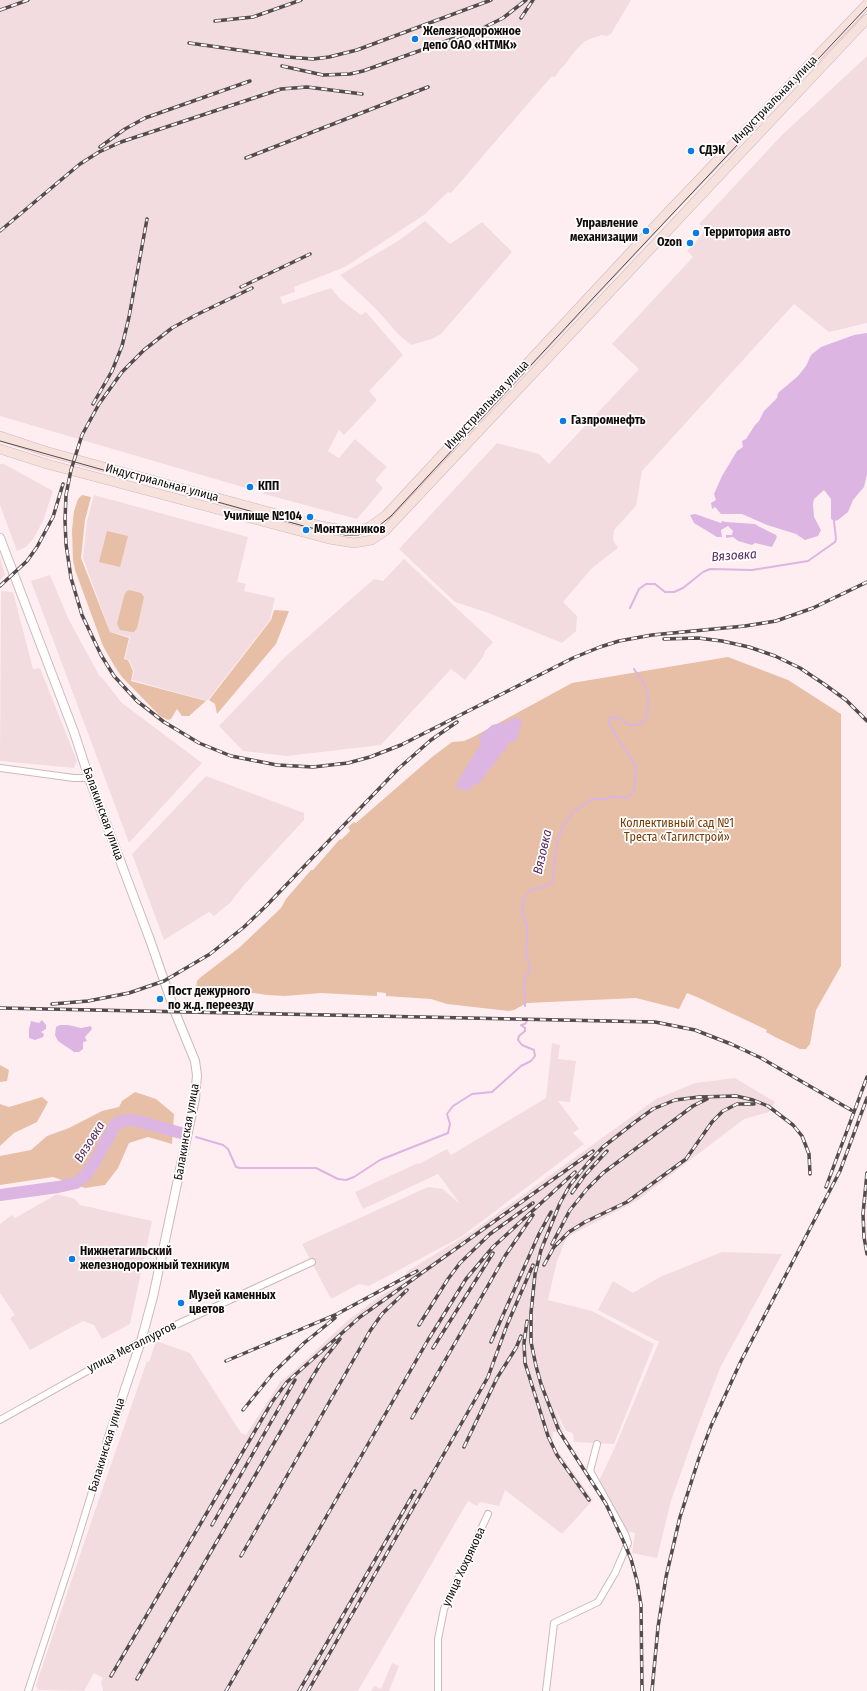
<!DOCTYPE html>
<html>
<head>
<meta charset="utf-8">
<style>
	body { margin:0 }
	canvas { display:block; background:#ffeef1 }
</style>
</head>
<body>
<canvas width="867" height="1691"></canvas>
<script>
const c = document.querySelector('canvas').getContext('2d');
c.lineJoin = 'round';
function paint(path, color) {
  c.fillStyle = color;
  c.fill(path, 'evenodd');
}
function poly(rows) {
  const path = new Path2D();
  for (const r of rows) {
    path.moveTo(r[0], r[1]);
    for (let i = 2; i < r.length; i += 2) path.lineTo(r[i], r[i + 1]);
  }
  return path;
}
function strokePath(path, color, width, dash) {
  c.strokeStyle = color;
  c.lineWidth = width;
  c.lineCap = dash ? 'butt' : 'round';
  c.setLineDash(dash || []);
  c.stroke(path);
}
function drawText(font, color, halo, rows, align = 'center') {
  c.font = font + ' "Fira Sans Condensed",sans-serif';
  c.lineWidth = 3.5;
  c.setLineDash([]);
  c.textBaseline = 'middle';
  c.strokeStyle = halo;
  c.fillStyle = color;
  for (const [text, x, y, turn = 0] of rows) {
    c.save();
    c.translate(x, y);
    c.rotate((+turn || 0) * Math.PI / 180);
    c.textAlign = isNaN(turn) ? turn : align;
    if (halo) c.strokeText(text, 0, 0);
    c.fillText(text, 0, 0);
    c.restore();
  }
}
const built = poly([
	[0,0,631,0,611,34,607,36,601,35,585,41,575,51,563,67,562,67,555,77,552,76,451,193,448,192,424,215,345,267,294,287,295,292,280,297,283,304,331,288,340,299,361,315,366,312,403,355,369,391,377,400,344,435,339,430,328,451,339,458,355,439,387,467,375,480,383,488,357,519,264,494,264,488,255,486,253,490,250,491,246,488,0,416],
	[867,56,867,323,829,332,794,304,642,471,636,506,614,530,613,540,618,548,592,568,563,602,577,616,576,631,562,643,486,612,455,602,399,549,497,443,539,454,549,464,639,369,612,344,693,257,687,251,700,237,705,229,699,224,781,136],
	[425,221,450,244,482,222,512,252,441,334,432,339,411,345,399,335,376,309,340,275,398,241],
	[0,464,4,464,53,491,43,521,33,539,26,547,17,551,0,505],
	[94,495,248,537,237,582,246,584,244,591,275,598,270,620,207,701,132,680,134,671,129,660,125,658,130,637,110,632,83,558,87,521],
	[0,557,5,575,0,580],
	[404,559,493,642,485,651,483,657,465,680,451,669,381,745,287,756,243,751,219,726,286,656,374,579,383,581],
	[50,575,68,618,99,675,104,680,122,703,202,763,129,843,31,581],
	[1,591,13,592,33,669,40,668,77,761,74,768,0,761],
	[206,776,304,813,304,820,243,886,230,903,214,916,209,912,164,940,132,854],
	[552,1043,560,1045,558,1059,576,1061,570,1102,558,1101,579,1129,573,1133,584,1144,461,1237,369,1286,359,1284,331,1299,302,1244,428,1187,443,1189,460,1204,438,1174,363,1209,355,1192,418,1163,419,1164,447,1149,451,1155,546,1098],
	[735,1078,775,1102,769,1112,744,1119,638,1200,567,1237,557,1261,548,1300,592,1311,654,1344,614,1444,574,1442,573,1433,566,1431,553,1405,564,1432,553,1432,552,1443,593,1500,562,1534,505,1490,499,1506,480,1502,477,1506,468,1501,358,1691,103,1691,101,1682,103,1678,94,1673,84,1691,38,1690,36,1685,100,1496,147,1361,149,1362,156,1341,190,1353,241,1433,246,1435,280,1382,296,1369,348,1320,380,1296,409,1279,406,1272,473,1231,656,1099,695,1083],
	[57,1194,75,1199,80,1205,152,1221,130,1324,102,1339,94,1325,83,1321,30,1350,10,1318,15,1315,0,1293,0,1224,12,1215,15,1218],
	[722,1252,782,1254,720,1368,694,1436,671,1501,657,1558,632,1553,635,1533,625,1530,599,1481,615,1447,659,1342,598,1310,613,1281,633,1293,660,1277],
	[392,1663,399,1666,389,1691,371,1691,374,1686,381,1689]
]);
const green = poly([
	[82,495,91,497,85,520,81,558,110,632,129,638,124,659,128,660,133,671,131,681,206,701,189,716,182,716,177,709,171,719,168,720,160,716,122,677,115,667,103,646,75,570,73,560,72,530,74,511,78,499],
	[107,531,128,536,120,567,99,562],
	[129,590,141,593,144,597,137,628,134,632,132,632,120,630,117,624,124,596,126,592],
	[274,610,289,611,276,644,217,714,215,704,209,700,271,620],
	[728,657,788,680,841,714,841,966,816,1010,810,1044,806,1049,800,1049,775,1037,766,1032,767,1030,697,997,687,993,679,1009,636,998,527,1003,514,1010,509,1011,447,1004,431,999,386,996,386,993,377,992,377,996,321,993,285,996,267,995,254,993,234,996,201,993,196,989,197,981,201,977,240,947,281,908,286,899,311,870,313,870,340,839,341,840,350,831,348,827,354,822,356,823,432,757,452,742,464,741,473,737,572,683],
	[0,1065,9,1070,7,1081,0,1082],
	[135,1092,156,1099,174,1114,172,1144,148,1137,129,1143,118,1168,105,1185,85,1188,53,1177,0,1185,0,1156,31,1150,47,1136,69,1128,102,1111,119,1107,122,1101],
	[42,1097,48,1102,37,1122,14,1133,0,1146,0,1104,9,1107]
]);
const water = poly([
	[867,333,867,474,864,487,853,500,848,512,838,520,834,521,831,519,831,499,824,490,814,499,813,504,814,517,821,530,818,536,805,540,796,534,767,525,742,514,721,514,715,507,712,509,711,503,716,500,714,494,722,476,737,451,743,447,742,441,746,439,755,425,759,421,764,411,777,398,778,393,798,376,806,366,811,355,821,347,854,335],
	[695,514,721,523,722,521,726,522,755,524,758,526,776,535,777,537,772,547,755,543,752,545,738,541,733,537,726,538,726,535,732,535,733,531,728,526,721,530,722,537,717,537,694,523,690,515],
	[512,718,521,719,523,723,519,726,520,730,516,740,507,744,505,751,501,752,500,756,479,783,471,787,469,791,460,789,455,786,481,743,479,737,492,725,509,721],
	[42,1020,46,1025,46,1029,41,1032,44,1034,43,1037,35,1040,29,1038,29,1029,31,1021,39,1023],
	[60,1025,68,1025,81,1028,91,1026,92,1029,85,1037,87,1041,83,1042,83,1049,79,1052,74,1052,58,1041,55,1035,56,1027]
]);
const stream = poly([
	[630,608,639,589,646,584,655,584,665,592,674,592,683,588,703,572,710,569,752,570,808,561,835,542,836,539,834,521],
	[525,1006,524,981,529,971,530,965,526,955,527,927,522,910,524,899,530,890,540,888,552,883,557,843,563,826,573,812,592,799,604,799,614,796,624,798,628,797,634,792,636,769,635,765,609,724,610,718,617,717,630,725,638,725,646,719,648,708,648,695,644,684,634,669],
	[196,1137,223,1145,228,1149,236,1167,240,1168,316,1168,338,1179,346,1180,354,1177,380,1160,448,1133,450,1124,447,1114,453,1106,472,1094,492,1092,521,1066,531,1061,535,1056,534,1050,522,1045,518,1040,519,1036,525,1031,525,1028,521,1025,525,1024,527,1021]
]);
const river = poly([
	[0,1195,58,1187,76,1183,85,1176,94,1163,115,1125,119,1122,129,1120,138,1121,181,1133]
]);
const minor = poly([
	[0,768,74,778,89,778],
	[0,1420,141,1341,312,1262],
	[28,1691,71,1560,107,1443],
	[438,1691,438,1639,444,1609,488,1514],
	[546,1691,554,1623,598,1602,615,1573,628,1543,625,1534,590,1471,597,1444]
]);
const tertiary = poly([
	[0,538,74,732,89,778,150,940,175,1012,195,1061,197,1075,195,1099,153,1297,141,1341,107,1443]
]);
const secondary = poly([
	[0,436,45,451,321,526,349,531,368,528,386,515,667,213,867,4],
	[0,449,47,464,329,539,354,543,372,540,385,531,867,19]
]);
const tram = poly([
	[0,441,307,527,345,535,358,535,368,533,380,525,391,516,595,296,867,7]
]);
const rail = poly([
	[0,10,28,0],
	[521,18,533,0],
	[215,21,253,17,301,0],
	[189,43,288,57,313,59,329,57,357,50,491,0],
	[282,66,323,75,350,74,363,71,483,28,503,18,526,0],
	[100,147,125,129,145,118,250,81],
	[246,158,428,87],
	[0,231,80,164,99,152,121,142,281,89,307,87,362,94],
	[241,287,310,254],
	[252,288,196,315,172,328,144,350,122,372,99,404,82,435,71,470,66,495,65,520,66,544,71,578,82,615,101,655,114,676,137,701,164,722,199,743,231,756,277,765,313,767,348,763,370,757,401,745,573,658,600,647,619,641,652,635,745,626,776,621,813,608,867,582],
	[93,404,112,371,122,346,129,317,147,219],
	[0,586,27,561,37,547,53,517,63,484],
	[664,639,698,638,722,641,749,647,775,656,800,668,824,684,846,700,867,721],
	[52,1004,88,1001,129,993,164,981,210,954,244,927,265,907,398,769,431,740,457,722],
	[0,1008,655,1022,695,1030,731,1044,761,1058,851,1110],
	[867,1173,863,1214,864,1237,867,1254],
	[826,1187,867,1077],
	[572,1193,585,1175,607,1151],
	[552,1244,570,1210,587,1189,603,1173,693,1106,707,1099],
	[544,1265,554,1247,569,1232,585,1222,627,1202,686,1159,712,1122,723,1111,737,1104,754,1104],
	[527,1321,524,1343,525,1363,548,1436,557,1455,589,1500],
	[419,1325,448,1279,460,1263,490,1234,533,1203],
	[491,1342,539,1234,551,1212],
	[433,1348,493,1253],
	[226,1361,337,1314,417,1271],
	[243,1410,274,1372,304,1343,335,1318],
	[412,1418,505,1256,533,1215],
	[464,1447,497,1378,516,1348,521,1336],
	[212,1525,295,1380],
	[241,1556,370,1331,382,1314,407,1290],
	[111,1676,272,1402,287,1382,360,1317,593,1151],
	[137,1679,310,1381,321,1363,340,1339],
	[226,1691,428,1340,466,1279,493,1247,575,1172],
	[299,1691,415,1491],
	[308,1691,488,1377,507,1325,533,1265],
	[642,1691,641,1605,637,1581,631,1559,622,1538,606,1504,559,1431,541,1384,536,1366,531,1342,531,1313,535,1274,541,1250,560,1203,570,1185,588,1163,603,1147,635,1122,653,1109,675,1100,699,1097,736,1096,753,1100,768,1106,793,1125,802,1136,809,1154,810,1174],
	[652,1691,658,1627,666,1577,680,1517,699,1458,711,1426,741,1361,840,1171,867,1098]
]);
const markers = [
	[415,39,4,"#0a7ce3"],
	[691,151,4,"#0a7ce3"],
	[646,231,4,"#0a7ce3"],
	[696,233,4,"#0a7ce3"],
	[690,243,4,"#0a7ce3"],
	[563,421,4,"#0a7ce3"],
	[250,487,4,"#0a7ce3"],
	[310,517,4,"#0a7ce3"],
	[306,530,4,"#0a7ce3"],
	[160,999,4,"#0a7ce3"],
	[72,1259,4,"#0a7ce3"],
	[181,1303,4,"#0a7ce3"]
];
const poiNames = [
	["Железнодорожное",423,32],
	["депо ОАО «НТМК»",423,46],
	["СДЭК",699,151],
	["Управление",638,224,"right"],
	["механизации",638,238,"right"],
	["Территория авто",704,233],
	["Ozon",682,243,"right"],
	["Газпромнефть",571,421],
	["КПП",258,487],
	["Училище №104",302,517,"right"],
	["Монтажников",314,530],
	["Пост дежурного",168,992],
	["по ж.д. переезду",168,1006],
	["Нижнетагильский",80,1252],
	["железнодорожный техникум",80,1266],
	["Музей каменных",189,1296],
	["цветов",189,1310]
];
const streetNames = [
	["Индустриальная улица",775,100,-46],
	["Индустриальная улица",487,405,-47],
	["Индустриальная улица",162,483,15],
	["Балакинская улица",103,814,70],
	["Балакинская улица",187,1132,-80],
	["улица Металлургов",132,1347,-27],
	["Балакинская улица",107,1445,-73],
	["улица Хохрякова",464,1567,-65]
];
const parkNames = [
	["Коллективный сад №1",677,824],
	["Треста «Тагилстрой»",677,838]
];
const waterNames = [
	["Вязовка",734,556,-4],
	["Вязовка",543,852,-77],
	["Вязовка",90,1142,-58]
];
paint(built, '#f3dcdf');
paint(green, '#e6bfa6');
paint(water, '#dcb5e2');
strokePath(stream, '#dcb5e2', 2);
strokePath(river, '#dcb5e2', 12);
strokePath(minor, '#cdb9bc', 8);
strokePath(tertiary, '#cdb9bc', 10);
strokePath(secondary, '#cdb9bc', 10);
strokePath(minor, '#fff', 6);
strokePath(tertiary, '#fff', 8);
strokePath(secondary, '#f7e1dd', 9);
strokePath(tram, '#554b4d', 1);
strokePath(rail, '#554b4d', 3.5);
strokePath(rail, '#fff', 2, [6]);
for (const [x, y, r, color] of markers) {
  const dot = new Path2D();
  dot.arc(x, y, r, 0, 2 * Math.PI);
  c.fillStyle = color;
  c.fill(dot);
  strokePath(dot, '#fff', 1.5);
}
drawText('bold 12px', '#110a0b', '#fff', poiNames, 'left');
drawText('12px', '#110a0b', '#fff', streetNames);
drawText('12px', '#763900', '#fff', parkNames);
drawText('italic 13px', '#57285e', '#fff', waterNames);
</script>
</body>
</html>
